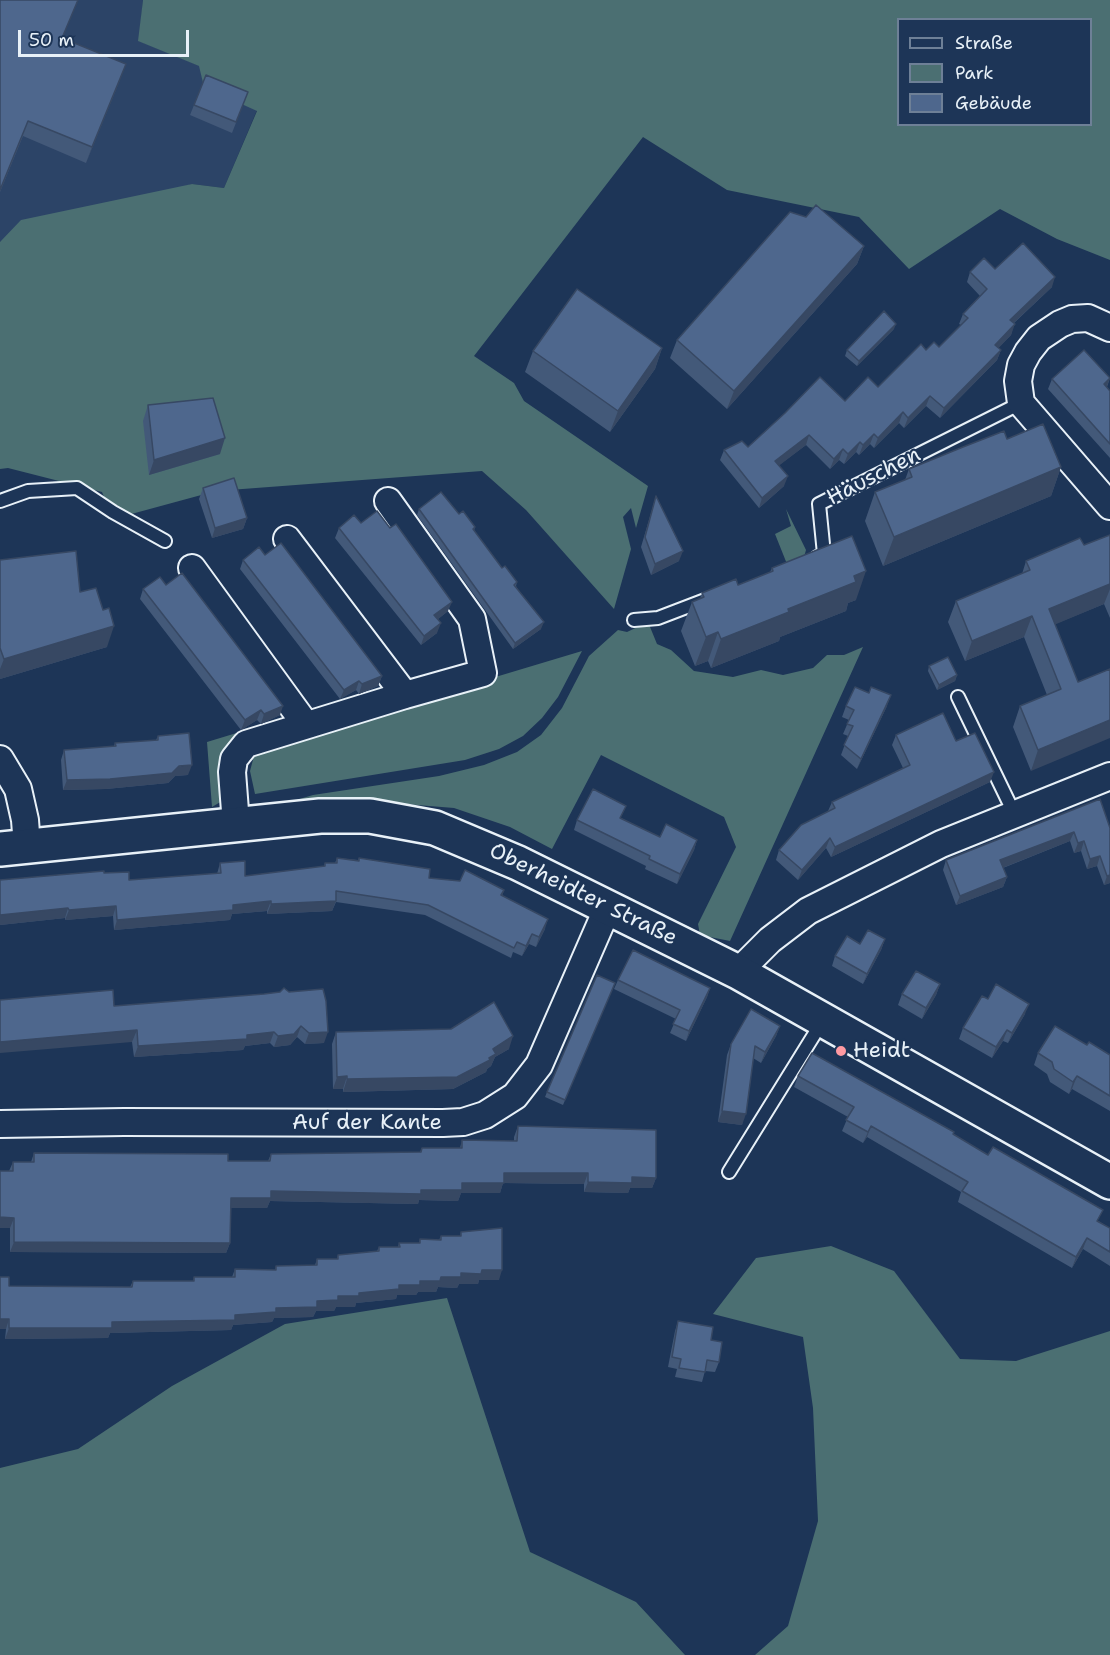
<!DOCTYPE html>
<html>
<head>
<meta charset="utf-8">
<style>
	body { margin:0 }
	#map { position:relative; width:1110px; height:1655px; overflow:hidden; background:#1d3557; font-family:"Shantell Sans",sans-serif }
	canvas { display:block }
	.legend { position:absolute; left:897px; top:18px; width:195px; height:108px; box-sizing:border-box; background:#1d3557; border:2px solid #6e8097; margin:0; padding:8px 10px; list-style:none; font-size:18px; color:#e8f1f8 }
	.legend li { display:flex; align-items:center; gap:12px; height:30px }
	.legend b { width:30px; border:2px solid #6e8097 }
	.scale { position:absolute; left:18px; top:30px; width:171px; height:27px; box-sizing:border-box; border:3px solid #e8f1f8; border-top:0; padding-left:8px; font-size:18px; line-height:21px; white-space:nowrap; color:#e8f1f8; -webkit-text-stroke:4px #1d3557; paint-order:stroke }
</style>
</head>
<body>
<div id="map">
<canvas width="1110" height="1655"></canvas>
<ul class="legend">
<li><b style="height:8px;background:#1d3557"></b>Straße</li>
<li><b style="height:16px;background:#4b6f72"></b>Park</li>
<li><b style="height:16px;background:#4e678d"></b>Gebäude</li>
</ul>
<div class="scale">50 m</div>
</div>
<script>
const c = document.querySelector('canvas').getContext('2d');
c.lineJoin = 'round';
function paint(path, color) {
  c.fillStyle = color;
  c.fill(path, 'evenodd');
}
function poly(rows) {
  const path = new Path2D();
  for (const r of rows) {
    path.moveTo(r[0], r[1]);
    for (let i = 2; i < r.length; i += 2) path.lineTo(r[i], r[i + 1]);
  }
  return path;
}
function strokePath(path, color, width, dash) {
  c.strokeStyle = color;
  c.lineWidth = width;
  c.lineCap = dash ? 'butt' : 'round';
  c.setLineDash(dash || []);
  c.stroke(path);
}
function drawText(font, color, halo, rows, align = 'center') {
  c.font = font + ' "Shantell Sans",sans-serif';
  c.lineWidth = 4.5;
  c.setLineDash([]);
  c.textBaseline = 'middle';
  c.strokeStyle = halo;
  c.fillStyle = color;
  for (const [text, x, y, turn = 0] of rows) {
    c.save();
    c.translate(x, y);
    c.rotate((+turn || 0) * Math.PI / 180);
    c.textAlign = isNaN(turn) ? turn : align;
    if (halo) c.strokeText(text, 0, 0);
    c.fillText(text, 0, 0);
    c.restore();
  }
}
const built = poly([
	[0,0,143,0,139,41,200,66,204,87,257,110,224,188,192,184,0,242]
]);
const green = poly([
	[143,0,1110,0,1110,260,1057,239,1000,209,909,269,859,217,727,190,643,137,474,356,514,383,524,401,648,486,636,528,631,508,623,517,631,549,614,609,526,510,482,471,216,491,113,519,102,492,8,468,0,469,0,242,21,220,192,184,224,188,257,111,204,87,199,66,138,41],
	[898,20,1090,20,1090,124,898,124],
	[786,509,806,550,804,557,787,564,775,534,791,526],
	[648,622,657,644,671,650,694,671,733,677,761,670,783,675,813,668,827,655,844,655,863,647,730,941,700,935,698,924,736,847,724,817,601,755,552,849,510,827,454,808,368,801,286,803,313,795,439,776,484,765,517,752,541,735,562,708,589,656,618,630,627,632],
	[582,651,558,697,542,718,523,736,499,749,465,760,255,794,250,771,254,756,269,745],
	[273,727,225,751,219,765,222,801,212,807,207,742,253,728],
	[831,1246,894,1271,960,1359,1016,1361,1110,1331,1110,1655,755,1655,788,1626,818,1521,813,1408,803,1337,713,1314,756,1258],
	[447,1298,530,1552,636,1602,685,1655,0,1655,0,1468,78,1449,172,1386,285,1324]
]);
const lane = poly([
	[0,501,28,491,77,488,113,512,165,541],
	[817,557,824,554,819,504,1021,403],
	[634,620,658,618,705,600],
	[958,697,1014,813],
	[729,1172,822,1022]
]);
const street = poly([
	[1110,328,1088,318,1072,319,1060,324,1039,338,1028,352,1021,365,1018,381,1021,403,1110,506],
	[388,501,472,619,483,673,405,695],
	[192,568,306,725],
	[0,759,18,789,25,820,27,847],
	[236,824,232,772,234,759,246,744,405,695,287,539],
	[738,972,770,940,808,911,941,844,1110,776],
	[0,1124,124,1122,443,1123,463,1122,485,1115,515,1096,539,1065,608,907]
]);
const secondary = poly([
	[0,849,320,816,370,816,435,828,518,863,738,972,1110,1182]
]);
const wall = poly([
	[0,0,63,38,120,80,86,163,23,136,0,192],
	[248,92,232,133,190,115,194,105],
	[864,246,857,264,727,409,670,358,677,340],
	[995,269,1052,287,1014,323,1011,335,998,348,1001,350,997,360,940,418,926,406,904,428,899,423,874,448,870,444,859,455,856,452,844,464,839,460,830,469,806,445,779,465,784,486,759,508,720,460,724,450,748,447,845,401,878,387,926,350,939,347,961,325,959,324,963,314,980,296,967,282,970,272],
	[894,329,857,366,845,356,847,350],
	[662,348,655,369,610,432,525,372,533,351],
	[1110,378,1107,387,1110,391,1110,458,1048,389,1052,379],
	[148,405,220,454,149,475,143,421],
	[1007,439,1061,467,1051,496,883,566,865,521,875,492,905,480,909,469],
	[203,488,247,518,243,529,212,538,199,499],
	[656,496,679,561,651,575,641,547],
	[419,509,459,514,475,527,474,531,502,568,517,582,516,586,541,629,513,649,417,515],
	[361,523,448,611,438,619,437,633,421,645,335,538,339,528],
	[1110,535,1110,618,1104,604,1055,624,1078,682,1031,771,1013,727,1020,706,1047,695,1024,637,965,661,948,622,956,601,1022,574,1026,561,1084,545],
	[265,555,382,676,378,686,359,694,356,690,340,699,240,569,243,560],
	[0,560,80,592,107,647,0,679],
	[772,568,856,600,848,603,846,611,780,637,779,641,711,668,708,661,695,666,681,631,692,602,700,599,702,593,738,585,770,572],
	[166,585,280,715,261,724,257,720,241,730,140,599,143,589],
	[929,666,957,675,955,681,937,690,928,671],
	[846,706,887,706,857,769,841,755,848,736,843,734,849,720,842,717],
	[896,735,956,741,990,782,831,857,826,848,798,880,776,860,779,850,828,811,832,802,903,768,892,745],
	[158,736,188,775,175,776,168,783,106,789,63,790,61,760,64,750,114,746,115,743,156,740],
	[1100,799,1110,883,1104,885,1097,866,1087,869,1081,851,1074,853,1070,841,1003,868,1007,877,1003,887,956,905,943,870,946,860],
	[621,818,660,837,697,840,694,850,677,884,645,869,646,866,574,830,577,820],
	[337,858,358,860,359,858,429,878,504,890,502,896,545,929,536,947,529,944,522,956,513,952,511,958,425,915,336,902,332,911,267,914,267,911,232,914,230,920,114,930,113,916,65,920,65,918,0,925,0,880,104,873,129,880,217,874,220,863,245,876,324,866,325,863,335,863],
	[885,939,881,950,863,984,832,966,835,956,860,944],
	[618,980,710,988,707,997,686,1041,670,1033,676,1019,614,989],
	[615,983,563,1105,545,1097,547,1092],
	[940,984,936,995,922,1019,898,1005,902,994],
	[264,994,324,1043,305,1044,297,1037,290,1045,274,1047,270,1043,245,1046,243,1050,134,1057,132,1042,114,1006],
	[988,999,1025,1014,1008,1043,1003,1041,992,1058,959,1039,963,1028],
	[780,1026,776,1036,761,1063,753,1058,742,1125,718,1122,727,1055,731,1044],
	[336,1032,509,1049,495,1057,491,1066,487,1069,486,1072,453,1089,343,1092,343,1089,333,1089,332,1044],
	[1087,1045,1110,1055,1110,1111,1072,1089,1069,1094,1050,1082,1047,1074,1034,1065,1038,1053],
	[798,1076,953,1135,1110,1228,1110,1266,1083,1249,1072,1268,958,1202,961,1192,867,1137,863,1143,842,1131,848,1117,794,1087],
	[518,1126,656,1178,652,1188,630,1188,628,1193,584,1192,584,1184,503,1183,500,1193,461,1193,458,1201,419,1200,418,1204,270,1201,267,1208,230,1208,230,1243,226,1253,10,1252,10,1228,0,1228,0,1171,9,1171,13,1162,31,1162,34,1153,228,1161,268,1161,271,1154,420,1152,422,1148,460,1148,462,1140,514,1141,514,1137],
	[461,1232,499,1280,479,1280,478,1284,459,1284,457,1288,438,1287,436,1292,418,1292,416,1295,397,1295,396,1299,356,1303,355,1307,336,1307,334,1311,316,1311,313,1317,274,1318,272,1322,233,1325,231,1330,110,1333,108,1338,5,1339,6,1329,0,1329,0,1277,9,1286,130,1287,133,1281,193,1281,194,1277,232,1277,235,1269,275,1270,276,1266,315,1265,317,1259,337,1259,338,1255,377,1251,379,1247,398,1247,399,1243,419,1243,420,1239,439,1240,441,1236,460,1236],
	[678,1321,711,1340,719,1362,715,1372,705,1371,702,1382,675,1377,677,1369,668,1367,675,1331]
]);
const shadedWall = poly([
	[126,64,120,80,86,163,92,147],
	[864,246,857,264,727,409,734,391],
	[1055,277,1052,287,1006,330,1010,320],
	[896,324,894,329,857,366,859,361],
	[1015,324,1011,335,992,355,995,345],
	[662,348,655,369,610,432,618,411],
	[1001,350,997,360,940,418,944,408],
	[1110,378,1106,388,1104,384],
	[930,396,926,406,904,428,908,418],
	[903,412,899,423,874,448,878,438],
	[874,434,870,444,859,455,863,445],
	[809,435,806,445,772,471,775,461],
	[225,438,220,454,149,475,154,460],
	[860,442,856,452,844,464,848,454],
	[843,449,839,460,830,469,834,459],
	[1061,467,1051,496,883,566,894,537],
	[788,476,784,486,759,508,762,498],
	[247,518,243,529,212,538,215,528],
	[683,551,679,561,651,575,655,564],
	[866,571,856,600,848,603,846,611,780,637,779,641,711,668,721,639,788,609,854,576],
	[1110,584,1110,589,1104,604,1042,630,1049,609],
	[452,602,448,611,431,625,434,615],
	[1032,616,1024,637,965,661,972,641],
	[544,622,541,629,513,649,515,643],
	[441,623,437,633,421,645,424,636],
	[114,626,107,647,0,679,0,669,4,659],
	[718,632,708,661,695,666,706,637],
	[957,675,955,681,937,690,939,685],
	[382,676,378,686,359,694,362,684],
	[359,681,356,690,340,699,344,690],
	[891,695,887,706,857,769,861,759],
	[283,706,280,715,261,724,264,714],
	[261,710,257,720,241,730,245,720],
	[1110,720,1110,738,1031,771,1038,750],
	[192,765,188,775,175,776,168,783,106,789,63,790,67,780],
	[994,772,990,782,831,857,835,847],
	[1074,832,1070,841,997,870,1000,860],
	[830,838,826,848,798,880,802,870],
	[697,840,694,850,677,884,680,874],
	[1084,841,1081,851,1074,853,1078,843],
	[1100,856,1097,866,1087,869,1090,859],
	[1110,875,1110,883,1104,885,1107,876],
	[1007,877,1003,887,956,905,960,896],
	[271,901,267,911,232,914,230,920,114,930,117,920,233,905],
	[336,901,332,911,267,914,271,904],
	[116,906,113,916,65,920,69,910],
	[68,908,65,918,0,925,0,915],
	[548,919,545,929,536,947,539,937],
	[532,934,529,944,522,956,526,946],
	[885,939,881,950,863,984,867,974],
	[940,984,936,995,922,1019,926,1008],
	[710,988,707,997,686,1041,689,1031],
	[1029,1004,1025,1014,1008,1043,1012,1033],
	[301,1026,297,1037,290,1045,274,1047,278,1036],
	[780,1026,776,1036,761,1063,765,1052],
	[137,1030,132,1042,0,1053,0,1042],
	[1007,1030,1003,1041,992,1058,996,1047],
	[274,1032,270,1043,245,1046,243,1050,134,1057,138,1046],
	[328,1032,324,1043,305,1044,309,1033],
	[513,1036,509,1049,495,1057,491,1066,487,1069,486,1072,453,1089,343,1092,347,1079,493,1049],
	[347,1076,343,1089,333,1089,337,1077],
	[1077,1076,1072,1089,1069,1094,1073,1082],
	[722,1111,746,1114,742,1125,718,1122],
	[871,1126,867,1137,863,1143,868,1132],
	[504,1173,588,1173,584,1184,503,1183,500,1193,461,1193,458,1201,419,1200,418,1204,270,1201,267,1208,227,1208,231,1198,271,1191,421,1190,462,1183],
	[632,1177,656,1178,652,1188,630,1188,628,1193,584,1192,588,1182],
	[0,1217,14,1218,10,1228,0,1228],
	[1087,1238,1083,1249,1072,1268,1076,1257],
	[14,1242,230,1243,226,1253,10,1252],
	[482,1270,502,1270,499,1280,479,1280,478,1284,459,1284,457,1288,438,1287,436,1292,418,1292,416,1295,397,1295,396,1299,356,1303,355,1307,336,1307,334,1311,316,1311,313,1317,274,1318,272,1322,233,1325,231,1330,110,1333,108,1338,5,1339,9,1328,235,1315],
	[0,1319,9,1319,6,1329,0,1329]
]);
const building = poly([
	[0,0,78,0,62,38,126,64,92,147,28,121,0,190,0,0],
	[206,75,248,92,236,122,194,105,206,75],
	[816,205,864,246,734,391,677,340,790,212,806,217,816,205],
	[1023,243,1055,277,1010,320,1015,324,995,345,1001,350,944,408,930,396,908,418,903,412,878,438,874,434,863,445,860,442,848,454,843,449,834,459,809,435,775,461,788,476,762,498,724,450,742,441,748,447,785,413,820,377,845,401,868,377,878,387,921,344,926,350,934,342,939,347,968,318,963,314,987,289,970,272,984,258,995,269,1023,243],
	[577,289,662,348,618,411,533,351,577,289],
	[884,311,896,324,859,361,847,350,884,311],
	[1084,350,1110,378,1104,384,1110,391,1110,444,1052,379,1084,350],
	[213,398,225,438,154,460,148,405,213,398],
	[1043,424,1061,467,894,537,875,492,912,477,909,469,963,447,1004,431,1007,439,1043,424],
	[234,478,247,518,215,528,203,488,234,478],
	[441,492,459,514,463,511,475,527,473,529,502,568,505,566,517,582,514,585,544,622,515,643,419,509,441,492],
	[656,496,683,551,655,564,645,537,656,496],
	[377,511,390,528,396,524,452,602,434,615,441,623,424,636,339,528,354,515,361,523,377,511],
	[1110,535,1110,584,1049,609,1078,682,1110,669,1110,720,1038,750,1020,706,1061,689,1032,616,972,641,956,601,1030,570,1026,561,1080,538,1084,545,1110,535],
	[852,536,866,571,854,576,856,582,788,609,789,612,721,639,718,632,706,637,692,602,704,597,702,593,736,579,738,585,773,571,772,568,852,536],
	[281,543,382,676,362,684,359,681,344,690,243,560,259,547,265,555,281,543],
	[76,551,80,592,96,588,103,610,109,608,114,626,4,659,0,648,0,560,76,551],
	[182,573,283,706,264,714,261,710,245,720,143,589,160,577,166,585,182,573],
	[948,657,957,675,939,685,929,666,948,657],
	[855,687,869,693,871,687,891,695,861,759,844,745,853,726,847,724,854,710,846,706,855,687],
	[943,713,956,741,975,733,994,772,835,847,830,838,802,870,779,850,801,825,835,808,832,802,910,765,896,735,943,713],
	[189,733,192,765,179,766,172,773,110,779,67,780,64,750,116,746,115,743,158,740,158,736,189,733],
	[593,789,626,806,620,818,660,837,666,824,697,840,680,874,649,859,650,856,577,820,593,789],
	[1100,799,1110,828,1110,875,1107,876,1100,856,1090,859,1084,841,1078,843,1074,832,1000,860,1007,877,960,896,946,860,1100,799],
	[337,858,359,861,359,858,430,869,429,878,460,881,465,870,504,890,501,895,548,919,539,937,532,934,526,946,517,942,514,948,428,905,336,891,336,901,271,904,271,901,233,905,233,910,117,920,116,906,69,910,68,908,0,915,0,880,104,871,104,873,129,872,129,880,221,873,220,863,245,861,245,876,325,866,325,863,337,863,337,858],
	[868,930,885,939,867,974,835,956,847,936,860,944,868,930],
	[633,950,710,988,689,1031,673,1024,680,1010,618,980,633,950],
	[916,971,940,984,926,1008,902,994,916,971],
	[597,975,615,983,565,1100,547,1092,597,975],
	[996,984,1029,1004,1012,1033,1007,1030,996,1047,963,1028,982,996,988,999,996,984],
	[284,988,289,992,323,989,326,1001,328,1032,309,1033,301,1026,294,1034,278,1036,274,1032,247,1035,247,1039,138,1046,137,1030,0,1042,0,1000,113,990,114,1006,264,994,280,992,284,988],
	[494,1002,513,1036,493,1049,496,1054,489,1058,490,1060,457,1077,347,1079,347,1076,337,1077,336,1032,451,1029,494,1002],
	[751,1009,780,1026,765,1052,755,1046,746,1114,722,1111,731,1044,751,1009],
	[1055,1026,1087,1045,1089,1042,1110,1055,1110,1096,1077,1076,1073,1082,1054,1069,1052,1062,1038,1053,1055,1026],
	[812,1053,954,1132,953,1134,988,1155,993,1147,1103,1210,1097,1221,1110,1228,1110,1252,1087,1238,1076,1257,962,1191,968,1182,871,1126,868,1132,846,1120,854,1107,798,1076,812,1053],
	[518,1126,656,1130,656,1178,632,1177,632,1183,588,1182,588,1173,504,1173,504,1183,462,1183,462,1190,421,1190,421,1194,271,1191,271,1198,231,1198,230,1243,14,1242,14,1218,0,1217,0,1171,13,1171,13,1162,34,1162,34,1153,228,1154,228,1161,270,1161,271,1154,421,1152,422,1148,462,1148,462,1140,517,1141,518,1126],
	[502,1228,502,1270,482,1270,481,1274,461,1273,461,1277,441,1277,440,1281,420,1281,420,1285,399,1285,399,1289,359,1293,359,1296,338,1296,338,1300,317,1301,317,1307,276,1308,276,1312,235,1315,235,1320,112,1322,112,1328,9,1328,9,1319,0,1319,0,1277,9,1277,9,1286,132,1287,133,1281,194,1281,194,1277,235,1277,235,1269,276,1270,276,1266,317,1265,317,1259,338,1259,338,1255,379,1251,379,1247,400,1247,399,1243,420,1243,420,1239,441,1240,441,1236,461,1236,461,1232,502,1228],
	[678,1321,713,1327,711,1340,722,1342,719,1362,707,1360,705,1372,679,1368,681,1359,672,1357,678,1321]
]);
const markers = [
	[841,1051,6,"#ff9aa2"]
];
const streetNames = [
	["Häuschen",874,477,-27],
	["Oberheidter Straße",583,895,26],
	["Auf der Kante",367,1123]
];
const poiNames = [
	["Heidt",853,1051]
];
paint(built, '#2c4467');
paint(green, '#4b6f72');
strokePath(lane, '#e8f1f8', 16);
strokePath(street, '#e8f1f8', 30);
strokePath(secondary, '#e8f1f8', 38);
strokePath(lane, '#1d3557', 12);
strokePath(street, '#1d3557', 26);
strokePath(secondary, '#1d3557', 33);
paint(wall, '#435979');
paint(shadedWall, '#374863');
paint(building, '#4e678d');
strokePath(building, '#374863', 1.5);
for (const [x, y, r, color] of markers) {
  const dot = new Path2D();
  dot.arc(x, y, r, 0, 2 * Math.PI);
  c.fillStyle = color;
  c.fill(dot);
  strokePath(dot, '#1d3557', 2);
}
drawText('22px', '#e8f1f8', '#1d3557', streetNames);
drawText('22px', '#e8f1f8', '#1d3557', poiNames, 'left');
</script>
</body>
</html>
